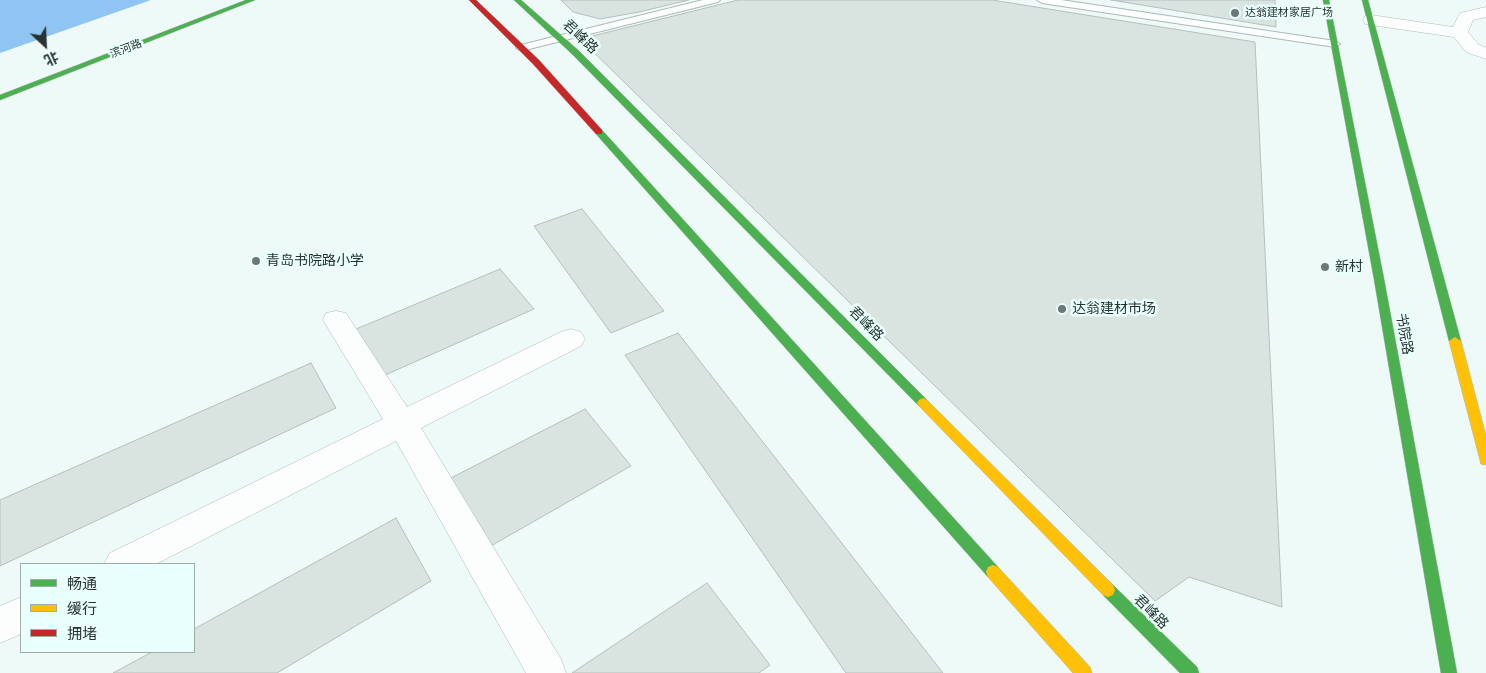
<!DOCTYPE html>
<html>
<head>
<meta charset="utf-8">
<style>
	body { margin:0 }
	#map { position:relative; width:1486px; height:673px; overflow:hidden; background:#eefaf8; font-family:Lora,"Noto Sans SC",serif }
	canvas { display:block }
	.legend { position:absolute; left:20px; top:563px; width:175px; height:90px; box-sizing:border-box; background:#e9fffb; border:1px solid #9cadaa; margin:0; padding:6px 9px; list-style:none; font-size:15px; color:#283331 }
	.legend li { display:flex; align-items:center; gap:10px; height:25px }
	.legend b { width:25px; border:1px solid #9cadaa }
	.north { position:absolute; left:20px; top:20px; width:50px; height:50px; -webkit-text-stroke:4px #e9fffb; paint-order:stroke; rotate:155deg; font-size:14px; font-weight:700; line-height:20px; text-align:center; color:#283331 }
	.north::after { content:''; display:block; margin:auto; width:18px; height:22px; background:#283331; clip-path:polygon(50% 0,100% 100%,50% 72%,0 100%) }
</style>
</head>
<body>
<div id="map">
<canvas width="1486" height="673"></canvas>
<ul class="legend">
<li><b style="height:6px;background:#4caf50"></b>畅通</li>
<li><b style="height:6px;background:#ffc107"></b>缓行</li>
<li><b style="height:6px;background:#c62828"></b>拥堵</li>
</ul>
<div class="north">北</div>
</div>
<script>
const c = document.querySelector('canvas').getContext('2d');
c.lineJoin = 'round';
function paint(path, color) {
  c.fillStyle = color;
  c.fill(path, 'evenodd');
}
function poly(rows) {
  const path = new Path2D();
  for (const r of rows) {
    path.moveTo(r[0], r[1]);
    for (let i = 2; i < r.length; i += 2) path.lineTo(r[i], r[i + 1]);
  }
  return path;
}
function strokePath(path, color, width, dash) {
  c.strokeStyle = color;
  c.lineWidth = width;
  c.lineCap = dash ? 'butt' : 'round';
  c.setLineDash(dash || []);
  c.stroke(path);
}
function drawText(font, color, halo, rows, align = 'center') {
  c.font = font + ' Lora,"Noto Sans SC",serif';
  c.lineWidth = 5;
  c.setLineDash([]);
  c.textBaseline = 'middle';
  c.strokeStyle = halo;
  c.fillStyle = color;
  for (const [text, x, y, turn = 0] of rows) {
    c.save();
    c.translate(x, y);
    c.rotate((+turn || 0) * Math.PI / 180);
    c.textAlign = isNaN(turn) ? turn : align;
    if (halo) c.strokeText(text, 0, 0);
    c.fillText(text, 0, 0);
    c.restore();
  }
}
const water = poly([
	[0,0,151,0,0,53]
]);
const building = poly([
	[561,0,689,0,639,12,600,19,573,12,561,0],
	[738,0,992,0,1255,42,1282,607,1189,577,1155,601,580,39,738,0],
	[1111,0,1275,0,1276,27,1111,0],
	[582,209,664,311,611,333,534,226,582,209],
	[500,269,534,309,383,376,356,329,500,269],
	[678,333,943,673,846,673,625,355,678,333],
	[311,363,336,408,0,566,0,500,311,363],
	[585,409,631,466,489,547,449,479,585,409],
	[396,518,431,581,277,673,113,673,152,652,194,652,194,629,396,518],
	[707,583,770,665,759,673,572,673,707,583]
]);
const lane = poly([
	[703,0,720,0,718,2,521,51,516,48,517,46,703,0],
	[1037,0,1061,0,1335,41,1340,44,1335,47,1042,3,1037,0]
]);
const street = poly([
	[1486,7,1486,17,1473,20,1468,32,1478,44,1486,48,1486,59,1466,52,1454,37,1371,25,1365,24,1363,20,1365,16,1371,15,1453,27,1460,13,1486,7],
	[336,311,346,313,407,407,561,332,571,329,581,332,585,339,581,346,421,428,561,659,566,673,526,673,396,441,156,564,104,564,110,553,383,419,323,320,326,313,336,311],
	[21,597,21,634,0,643,0,606,21,597]
]);
const fast = poly([
	[246,0,255,0,0,100,0,95,246,0],
	[514,0,521,0,578,50,927,400,929,403,927,406,919,406,572,54,514,0],
	[1323,0,1329,0,1384,279,1457,673,1441,673,1374,279,1323,0],
	[1362,0,1368,0,1461,341,1455,345,1449,341,1362,0],
	[599,129,602,130,998,567,1000,572,998,577,993,579,988,577,596,134,595,132,599,129],
	[1108,583,1113,585,1197,667,1199,673,1180,673,1103,595,1101,590,1103,585,1108,583]
]);
const slow = poly([
	[1455,337,1461,341,1486,436,1486,465,1481,464,1480,460,1449,341,1455,337],
	[923,398,927,400,1113,585,1115,590,1113,595,1108,597,1103,595,919,406,917,403,919,400,923,398],
	[993,565,998,567,1090,667,1092,673,1073,673,988,577,986,572,988,567,993,565]
]);
const jam = poly([
	[469,0,476,0,539,60,602,130,602,134,596,134,533,64,469,0]
]);
const markers = [
	[1235,13,5,"#6d7977"],
	[256,261,5,"#6d7977"],
	[1325,267,5,"#6d7977"],
	[1062,309,5,"#6d7977"]
];
const farPoinames = [
	["达翁建材家居广场",1245,13]
];
const farStreetnames = [
	["滨河路",126,49,-21]
];
const streetNames = [
	["君峰路",580,37,43],
	["君峰路",866,324,45],
	["书院路",1404,334,80],
	["君峰路",1151,612,45]
];
const poiNames = [
	["青岛书院路小学",266,261],
	["新村",1335,267],
	["达翁建材市场",1072,309]
];
paint(water, '#90c4f2');
paint(building, '#d9e3df');
strokePath(building, '#b6bfbc', 1);
strokePath(lane, '#aeb9b7', 2);
strokePath(street, '#aeb9b7', 1);
strokePath(fast, '#aeb9b7', 1);
strokePath(slow, '#aeb9b7', 1);
strokePath(jam, '#aeb9b7', 1);
paint(lane, '#fcfefe');
paint(street, '#fcfefe');
paint(fast, '#4caf50');
paint(slow, '#ffc107');
paint(jam, '#c62828');
for (const [x, y, r, color] of markers) {
  const dot = new Path2D();
  dot.arc(x, y, r, 0, 2 * Math.PI);
  c.fillStyle = color;
  c.fill(dot);
  strokePath(dot, '#e9fffb', 2);
}
drawText('11px', '#283331', '#e9fffb', farPoinames, 'left');
drawText('11px', '#283331', '#e9fffb', farStreetnames);
drawText('14px', '#283331', '#e9fffb', streetNames);
drawText('14px', '#283331', '#e9fffb', poiNames, 'left');
</script>
</body>
</html>
